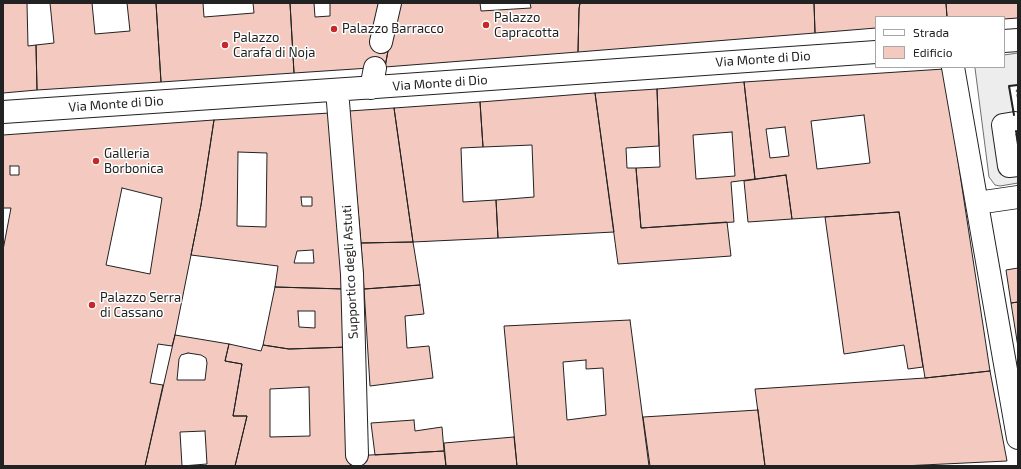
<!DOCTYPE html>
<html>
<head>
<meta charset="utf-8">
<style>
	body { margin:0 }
	#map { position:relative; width:1021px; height:469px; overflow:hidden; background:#fff; font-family:"Exo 2",sans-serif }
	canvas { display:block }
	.frame { position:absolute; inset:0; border:4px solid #222; pointer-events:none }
	.legend { position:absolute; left:875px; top:16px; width:130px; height:52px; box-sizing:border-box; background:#fff; border:1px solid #a7a7a7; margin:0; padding:5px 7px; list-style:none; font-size:12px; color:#222 }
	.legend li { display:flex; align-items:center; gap:8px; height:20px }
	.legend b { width:20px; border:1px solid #a7a7a7 }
</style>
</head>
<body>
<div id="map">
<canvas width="1021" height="469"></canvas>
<div class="frame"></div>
<ul class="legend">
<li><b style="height:5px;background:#fff"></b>Strada</li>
<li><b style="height:11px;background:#f3c9c0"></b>Edificio</li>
</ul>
</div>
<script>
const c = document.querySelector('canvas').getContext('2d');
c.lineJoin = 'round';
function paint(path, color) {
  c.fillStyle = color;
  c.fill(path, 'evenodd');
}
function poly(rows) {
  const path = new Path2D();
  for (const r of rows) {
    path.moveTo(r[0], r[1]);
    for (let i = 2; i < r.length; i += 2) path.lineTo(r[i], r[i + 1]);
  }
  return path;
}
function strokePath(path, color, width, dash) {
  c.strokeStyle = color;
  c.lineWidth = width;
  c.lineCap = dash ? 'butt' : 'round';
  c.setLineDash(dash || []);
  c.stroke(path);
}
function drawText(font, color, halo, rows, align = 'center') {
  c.font = font + ' "Exo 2",sans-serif';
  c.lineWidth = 3;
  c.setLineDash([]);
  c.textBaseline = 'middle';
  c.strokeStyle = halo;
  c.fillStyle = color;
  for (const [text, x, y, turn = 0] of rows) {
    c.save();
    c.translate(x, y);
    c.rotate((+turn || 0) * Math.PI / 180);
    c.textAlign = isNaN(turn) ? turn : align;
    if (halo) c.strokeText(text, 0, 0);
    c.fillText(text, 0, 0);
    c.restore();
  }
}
const parking = poly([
	[1018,53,1018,85,1009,86,1018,141,1018,183,1000,186,995,185,989,177,975,68,976,67,1004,67,1004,55,1018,53]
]);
const building = poly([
	[3,3,27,3,28,46,36,45,37,90,3,93,3,3],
	[50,3,92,3,95,34,130,31,127,3,156,3,161,82,37,90,36,45,54,43,50,3],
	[156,3,203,3,204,17,254,13,253,3,290,3,294,73,161,82,156,3],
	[290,3,314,3,315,17,330,16,330,3,382,3,390,40,385,67,294,73,290,3],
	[397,3,480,3,481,11,531,8,530,3,580,3,579,9,578,52,385,67,397,3],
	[580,3,814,3,815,33,578,52,579,9,580,3],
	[814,3,946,3,947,17,876,17,876,28,815,33,814,3],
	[946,3,1018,3,1018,18,1004,19,1004,17,947,17,946,3],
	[944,69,990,371,925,378,899,212,792,219,786,175,755,179,744,82,944,69],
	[864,115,870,163,817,169,811,121,864,115],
	[785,127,789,156,770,158,766,129,785,127],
	[744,82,755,179,731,182,734,222,641,228,636,168,660,167,657,89,744,82],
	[732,132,735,176,696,179,693,135,732,132],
	[657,89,659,146,626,148,627,168,636,168,641,228,727,222,731,256,618,264,595,93,657,89],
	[595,93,614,232,498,238,496,200,534,197,532,145,483,147,480,102,595,93],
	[480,102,483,147,461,148,463,202,496,200,498,238,413,242,394,108,480,102],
	[394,108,413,242,361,243,349,111,394,108],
	[330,113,344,289,275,287,278,266,191,255,201,205,214,120,330,113],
	[238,152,267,153,266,227,237,226,238,152],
	[301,197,312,197,312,206,302,206,301,197],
	[313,250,314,263,294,263,297,251,313,250],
	[214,120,201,205,175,335,172,346,158,344,150,383,163,385,145,466,3,466,3,250,11,208,3,208,3,135,214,120],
	[10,166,19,166,19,175,10,175,10,166],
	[122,188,162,198,150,274,106,265,122,188],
	[786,175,792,219,748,222,744,181,786,175],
	[899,212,923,367,908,369,904,345,844,354,825,217,899,212],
	[413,242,420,285,364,289,361,243,413,242],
	[1018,268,1018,302,1011,303,1006,270,1018,268],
	[420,285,424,314,405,316,407,348,429,346,433,378,370,386,364,289,420,285],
	[275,287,344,289,349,347,289,349,263,345,275,287],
	[298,311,315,311,315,328,299,327,298,311],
	[1018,302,1018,347,1011,303,1018,302],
	[630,320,649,466,517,466,504,326,630,320],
	[586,360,586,369,603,368,606,415,567,420,563,362,586,360],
	[175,335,229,344,225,361,242,364,233,416,247,416,235,466,145,466,175,335],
	[188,353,201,355,206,358,207,363,205,380,177,380,179,359,181,355,188,353],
	[205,431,207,464,182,466,180,432,205,431],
	[229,344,261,351,263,345,289,349,349,347,352,456,444,451,446,466,235,466,247,416,233,416,242,364,225,361,229,344],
	[309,387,310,436,270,437,270,389,309,387],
	[990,371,1007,461,902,466,765,466,755,389,925,378,990,371],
	[758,410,765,466,650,466,643,417,758,410],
	[414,420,415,431,442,427,444,451,375,455,371,423,414,420],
	[514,437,517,466,446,466,444,443,514,437]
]);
const path = poly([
	[1018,97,1017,91,1018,90]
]);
const minor = poly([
	[1004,41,1018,40],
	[381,42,390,3],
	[953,67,1018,438],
	[371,88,375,68],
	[337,90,352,274,357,455],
	[3,112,361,88,876,52],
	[1015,123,1003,125,1009,166,1018,165],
	[977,203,1018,197]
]);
const wall = poly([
	[1014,115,1009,86,1018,85],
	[1016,131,1018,141]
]);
const markers = [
	[486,25,4,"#c62828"],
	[334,29,4,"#c62828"],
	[225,45,4,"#c62828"],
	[96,161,4,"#c62828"],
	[92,305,4,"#c62828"]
];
const poiNames = [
	["Palazzo",494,18],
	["Capracotta",494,33],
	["Palazzo Barracco",342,29],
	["Palazzo",233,38],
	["Carafa di Noja",233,53],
	["Galleria",104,154],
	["Borbonica",104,169],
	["Palazzo Serra",100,298],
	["di Cassano",100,313]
];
const streetNames = [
	["Via Monte di Dio",763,59,-4],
	["Via Monte di Dio",440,83,-4],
	["Via Monte di Dio",116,104,-4],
	["Supportico degli Astuti",350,272,-93]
];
paint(parking, '#ededed');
strokePath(parking, '#6f6f6f', 1);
paint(building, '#f3c9c0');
strokePath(building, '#222', 1);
strokePath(minor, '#222', 24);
strokePath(path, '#646464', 2.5, [3, 2]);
strokePath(minor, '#fff', 22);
strokePath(wall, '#222', 2);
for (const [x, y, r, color] of markers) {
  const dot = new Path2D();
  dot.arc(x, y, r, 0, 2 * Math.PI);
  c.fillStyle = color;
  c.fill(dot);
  strokePath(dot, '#fff', 1.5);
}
drawText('13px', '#222', '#fff', poiNames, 'left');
drawText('13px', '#222', '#fff', streetNames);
</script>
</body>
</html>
